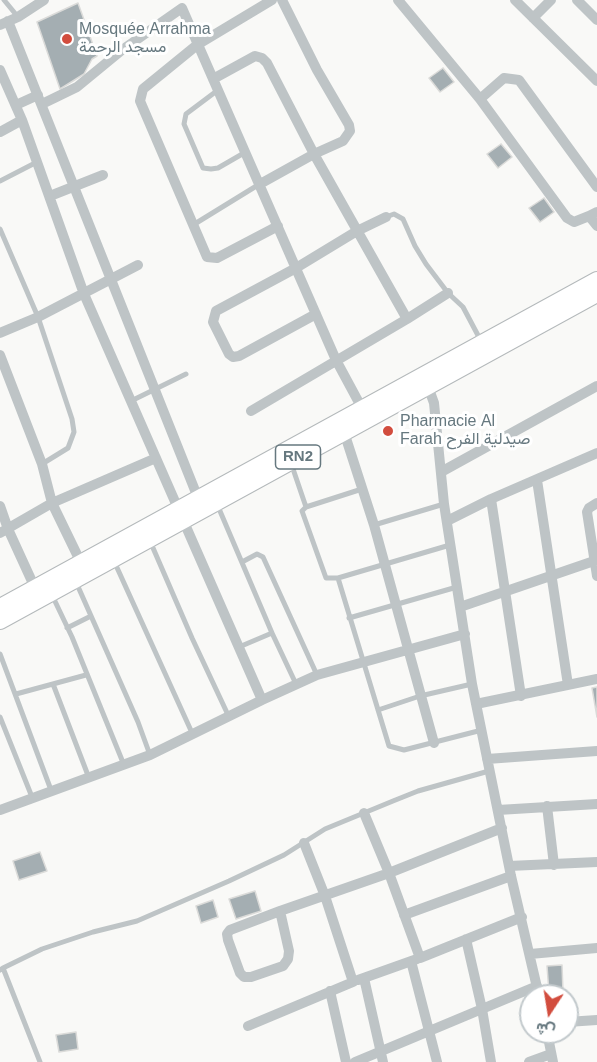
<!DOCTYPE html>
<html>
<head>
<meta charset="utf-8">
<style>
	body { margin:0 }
	#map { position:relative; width:597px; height:1062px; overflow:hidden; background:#f9f9f7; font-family:Arial,Vazirmatn,sans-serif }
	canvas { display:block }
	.north { position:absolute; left:519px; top:984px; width:60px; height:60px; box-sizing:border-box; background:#fff; border:2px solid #c2c9cc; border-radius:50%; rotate:192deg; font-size:16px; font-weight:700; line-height:24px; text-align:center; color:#66787f }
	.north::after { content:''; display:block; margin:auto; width:21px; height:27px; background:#d24d3e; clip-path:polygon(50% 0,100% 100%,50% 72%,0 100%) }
</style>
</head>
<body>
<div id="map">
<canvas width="597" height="1062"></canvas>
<div class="north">ش</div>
</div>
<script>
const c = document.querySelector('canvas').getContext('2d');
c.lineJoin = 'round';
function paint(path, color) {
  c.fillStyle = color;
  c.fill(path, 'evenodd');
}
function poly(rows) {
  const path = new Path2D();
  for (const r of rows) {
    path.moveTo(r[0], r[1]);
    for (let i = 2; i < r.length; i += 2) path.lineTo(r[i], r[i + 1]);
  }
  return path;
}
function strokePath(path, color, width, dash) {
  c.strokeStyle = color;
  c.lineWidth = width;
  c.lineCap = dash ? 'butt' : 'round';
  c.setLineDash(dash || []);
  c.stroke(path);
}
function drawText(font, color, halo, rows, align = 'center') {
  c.font = font + ' Arial,Vazirmatn,sans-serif';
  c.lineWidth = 6;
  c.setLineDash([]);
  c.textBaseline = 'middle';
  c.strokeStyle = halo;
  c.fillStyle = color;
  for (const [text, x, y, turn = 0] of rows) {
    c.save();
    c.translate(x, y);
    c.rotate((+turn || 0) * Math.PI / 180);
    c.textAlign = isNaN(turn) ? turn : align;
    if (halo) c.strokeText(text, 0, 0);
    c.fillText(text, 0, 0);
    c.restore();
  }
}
const building = poly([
	[78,3,97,56,92,59,84,74,60,89,37,22,78,3],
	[443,68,454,82,440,92,429,78,443,68],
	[501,144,512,157,498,168,487,154,501,144],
	[544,198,554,212,540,222,529,208,544,198],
	[597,687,597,717,592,688,597,687],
	[40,852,47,871,19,880,13,861,40,852],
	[255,891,261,911,236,919,229,899,255,891],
	[213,900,218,917,201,923,196,906,213,900],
	[562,965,563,992,549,993,547,966,562,965],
	[76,1032,78,1049,59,1052,56,1035,76,1032]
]);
const service = poly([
	[4,0,18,17],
	[218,90,186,114,184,124,203,168,211,169,218,168,244,153],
	[0,181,37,162],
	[386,217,394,214,403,219,415,246,426,264,448,293,463,307,481,341],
	[193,225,258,185],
	[0,229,38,317,72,419,74,432,68,448,42,464],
	[131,401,186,374],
	[291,463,306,507],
	[362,489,306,507,302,511,326,578,338,578,450,545],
	[217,504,272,633,296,684],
	[374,525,444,504],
	[150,541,192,638,229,717],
	[114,561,193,735],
	[242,562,257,554,263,557,317,675],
	[338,578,389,746,404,750,482,730],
	[76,582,138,722,150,755],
	[52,595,72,637,124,765],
	[349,618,457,587],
	[67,628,91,616],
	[239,647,272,633],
	[0,654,51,790],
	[53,684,89,778],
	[16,694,86,675],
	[378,710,420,696,472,684],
	[0,717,32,797],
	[3,968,42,949,93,932,137,921,229,881,284,855,325,829,393,801,418,791,489,771],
	[0,970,3,968,40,1062]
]);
const minor = poly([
	[272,0,197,45,143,89,140,101,207,257,217,258,278,226],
	[398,0,480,99,567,218,574,222,589,216],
	[515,0,597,81],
	[577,0,597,20],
	[533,18,551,0],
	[8,21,198,498],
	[0,25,18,17,44,0],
	[0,70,22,120,84,294,262,700],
	[213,79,255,56,262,58,267,63,314,154,407,319],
	[480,99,504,78,519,80,597,187],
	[42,104,77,87,122,50,182,8,336,360,364,412],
	[16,105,38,95],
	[0,132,22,120],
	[260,184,314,154,343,141,350,131,349,125,317,70,282,0],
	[50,196,103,175],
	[597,212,589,216,597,226],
	[316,314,239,356,233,357,229,354,213,322,216,311,296,268,357,231,386,217],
	[0,333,38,317,138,265],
	[0,355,42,464,52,503,83,567],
	[426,381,434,403,444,504,472,684,511,876,539,996],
	[251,411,407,319,448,293],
	[344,432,374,525,434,743],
	[441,472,597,386],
	[537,480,568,685],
	[491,499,521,696],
	[597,503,589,508,587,512,597,576],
	[0,506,8,529,35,588],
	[447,521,491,499,597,453],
	[0,533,52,503,156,458],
	[460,607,597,560],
	[476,704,597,679],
	[487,759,597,751],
	[547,806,554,865],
	[0,810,150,755,262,700,317,675,465,634],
	[498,810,597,804],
	[364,813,389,873,420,958,522,917],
	[509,866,597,862],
	[280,911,289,951,288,959,283,966,251,977,244,977,240,973,228,940,227,934,230,930,280,911,389,873,502,828],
	[404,915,511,876],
	[466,939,482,1009,491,1062],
	[530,954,597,948],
	[411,961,437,1062],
	[364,978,383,1062],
	[358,980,417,959],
	[330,991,346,1062],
	[567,1022,597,1020],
	[248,1026,353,982,325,896,304,843],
	[547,1032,553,1062],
	[355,1062,537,986],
	[529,1062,551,1054]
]);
const trunk = poly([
	[0,607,597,280],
	[0,621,597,294]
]);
const markers = [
	[67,39,6,"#d24d3e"],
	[388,431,6,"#d24d3e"]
];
const shields = [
	[298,457,45]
];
const shieldNames = [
	["RN2",298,457]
];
const poiNames = [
	["Mosquée Arrahma",79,30],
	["مسجد الرحمة",79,48],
	["Pharmacie Al",400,422],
	["Farah صيدلية الفرح",400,440]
];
paint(building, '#a4aeb2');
strokePath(building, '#dbdbd9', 1.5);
strokePath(trunk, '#b4b9bb', 18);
strokePath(service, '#bec4c6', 5);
strokePath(minor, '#bec4c6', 10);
strokePath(trunk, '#fff', 16);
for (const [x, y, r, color] of markers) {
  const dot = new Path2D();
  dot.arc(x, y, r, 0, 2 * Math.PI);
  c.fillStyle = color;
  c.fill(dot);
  strokePath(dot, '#fff', 2);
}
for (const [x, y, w] of shields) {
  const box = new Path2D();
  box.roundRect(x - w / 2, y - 12, w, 24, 4.5);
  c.fillStyle = '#fff';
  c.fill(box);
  strokePath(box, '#66787f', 1.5);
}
drawText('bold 15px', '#66787f', null, shieldNames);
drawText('16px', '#66787f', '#fff', poiNames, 'left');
</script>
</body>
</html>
